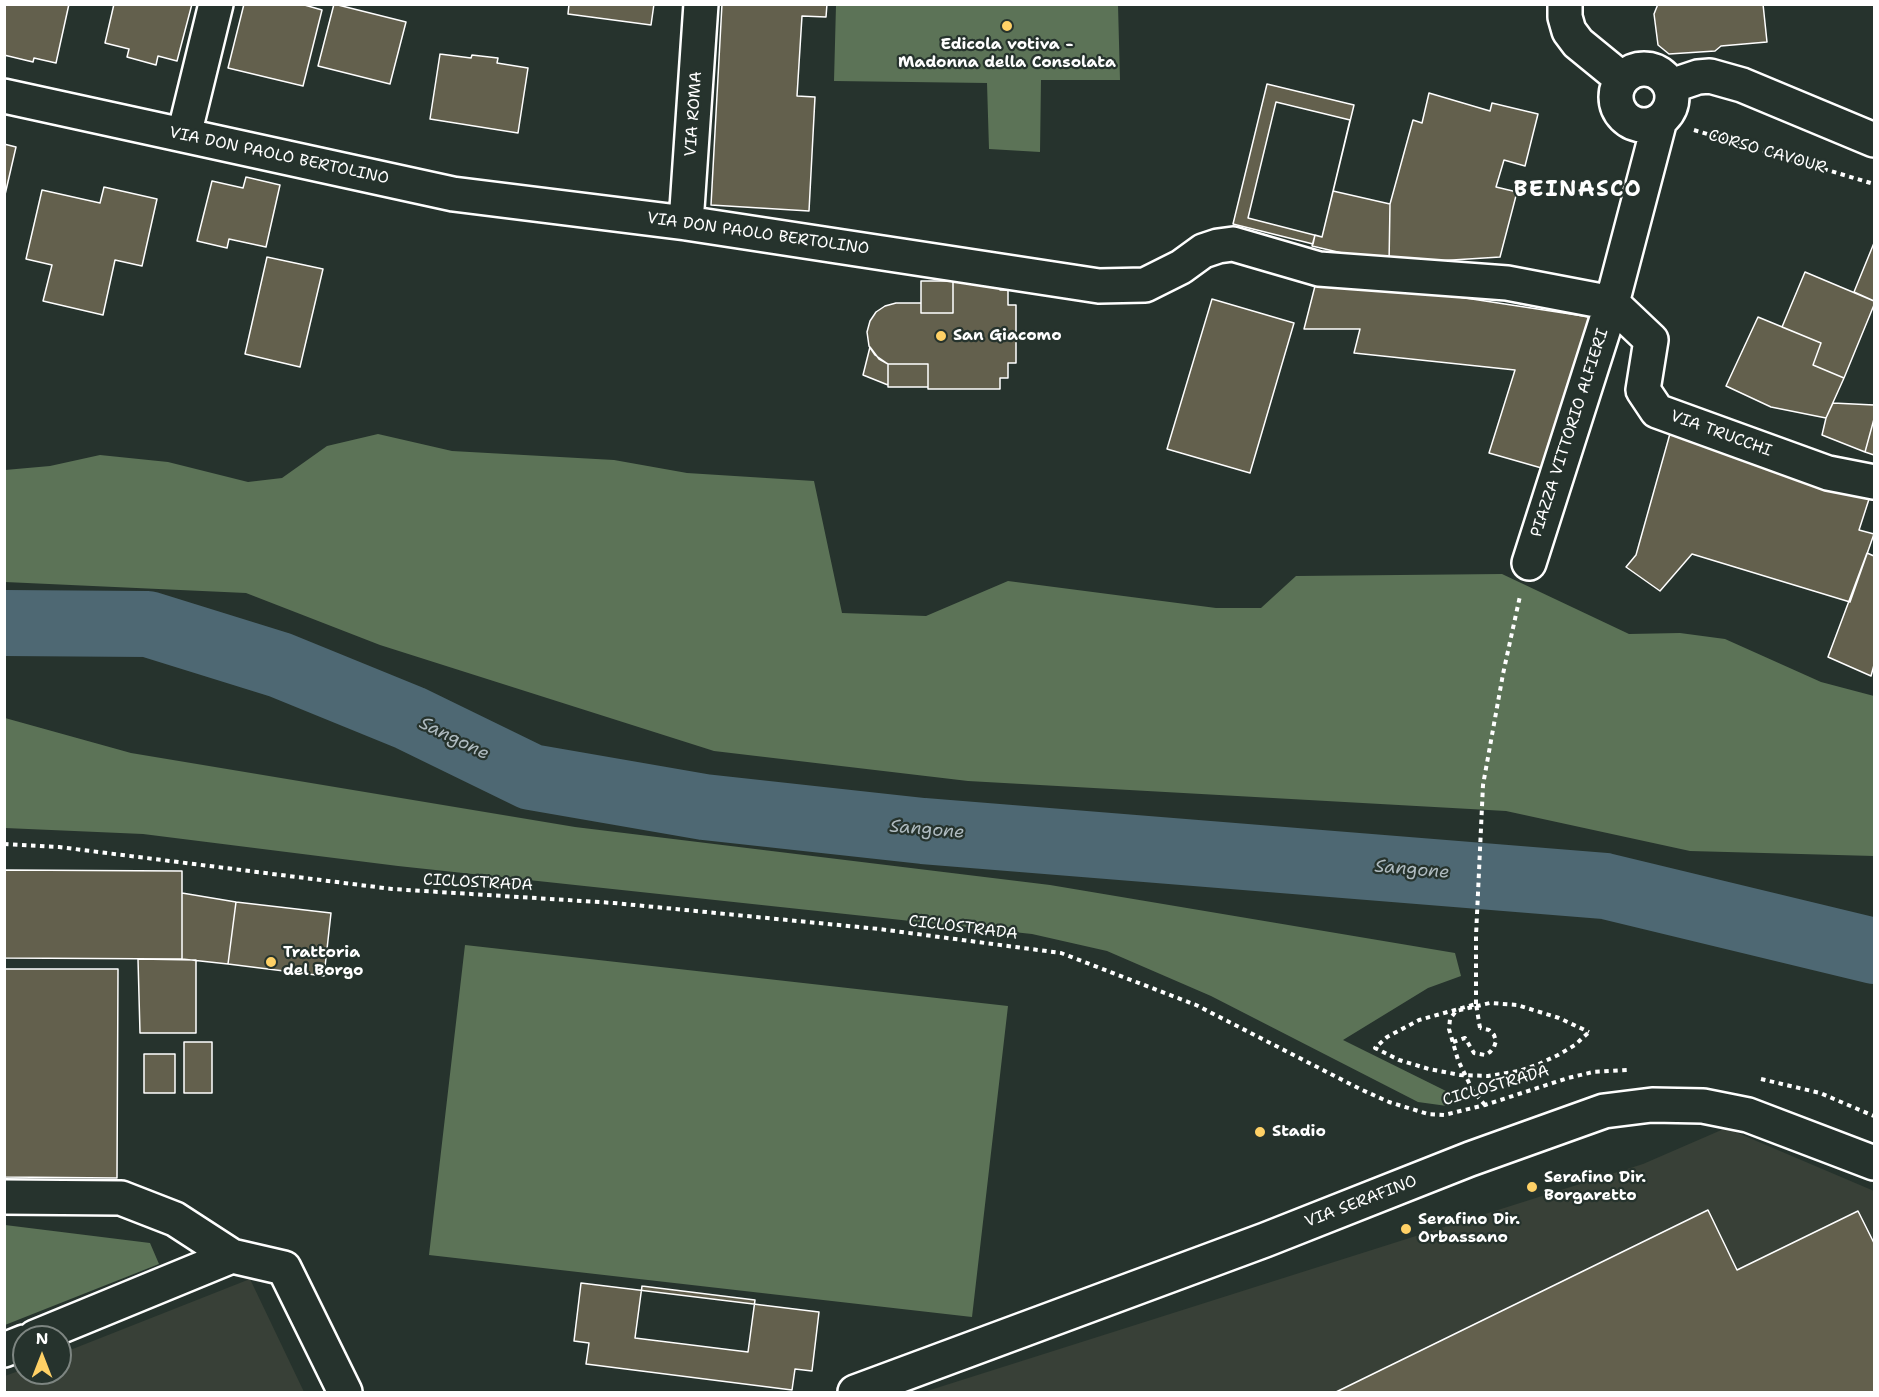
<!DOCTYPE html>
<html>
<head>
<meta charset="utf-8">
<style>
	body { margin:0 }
	#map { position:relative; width:1879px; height:1397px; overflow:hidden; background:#26332d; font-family:"Shantell Sans",sans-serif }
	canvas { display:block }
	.frame { position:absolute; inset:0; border:6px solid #fff; pointer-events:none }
	.north { position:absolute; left:12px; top:1325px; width:60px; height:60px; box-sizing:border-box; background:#26332d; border:2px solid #7d8581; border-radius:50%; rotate:0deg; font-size:16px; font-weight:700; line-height:24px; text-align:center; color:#fff }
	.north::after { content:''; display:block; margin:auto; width:21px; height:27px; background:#ffd166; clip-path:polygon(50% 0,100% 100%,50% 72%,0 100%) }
</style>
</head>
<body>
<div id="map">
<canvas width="1879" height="1397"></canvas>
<div class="frame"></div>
<div class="north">N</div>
</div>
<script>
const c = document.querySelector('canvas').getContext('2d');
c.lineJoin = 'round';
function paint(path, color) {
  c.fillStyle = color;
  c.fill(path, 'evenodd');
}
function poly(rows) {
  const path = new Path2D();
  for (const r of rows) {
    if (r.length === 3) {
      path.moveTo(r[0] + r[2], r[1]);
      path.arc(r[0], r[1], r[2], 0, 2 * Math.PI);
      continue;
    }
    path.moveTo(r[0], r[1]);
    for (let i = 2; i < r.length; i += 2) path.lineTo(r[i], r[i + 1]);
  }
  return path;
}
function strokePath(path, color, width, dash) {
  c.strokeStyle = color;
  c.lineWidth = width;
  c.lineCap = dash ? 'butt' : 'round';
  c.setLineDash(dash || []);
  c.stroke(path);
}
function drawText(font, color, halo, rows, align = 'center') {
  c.font = font + ' "Shantell Sans",sans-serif';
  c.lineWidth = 4.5;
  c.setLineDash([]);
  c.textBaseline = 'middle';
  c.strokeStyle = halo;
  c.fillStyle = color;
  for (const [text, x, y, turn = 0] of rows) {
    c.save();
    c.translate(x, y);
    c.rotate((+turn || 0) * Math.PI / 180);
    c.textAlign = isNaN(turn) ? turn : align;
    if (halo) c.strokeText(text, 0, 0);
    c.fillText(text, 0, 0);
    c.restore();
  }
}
const built = poly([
	[1726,1128,1874,1191,1874,1392,924,1392,1643,1164],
	[250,1279,304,1392,5,1392,5,1376,24,1369,24,1373,60,1373,60,1354]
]);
const green = poly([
	[836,5,1118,5,1120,80,1041,80,1040,152,989,149,987,83,834,81],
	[378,434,452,451,614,460,687,473,814,481,842,613,926,616,1008,581,1216,608,1261,608,1296,576,1502,574,1629,634,1680,633,1725,639,1821,682,1874,696,1874,856,1690,851,1506,811,968,781,714,751,380,645,246,593,5,582,5,470,50,466,100,455,168,462,248,482,282,478,327,446],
	[5,718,131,753,575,827,1050,885,1455,953,1461,976,1428,988,1343,1040,1448,1092,1447,1106,1418,1102,1211,996,1107,951,1032,934,398,866,143,834,5,828],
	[465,945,1008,1006,972,1317,429,1255],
	[5,1225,150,1243,159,1264,5,1325]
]);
const river = poly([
	[4,623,148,624,280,665,410,718,531,777,704,807,923,831,1605,886,1874,951]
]);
const building = poly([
	[4,4,69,4,56,63,34,58,33,62,4,55,4,4],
	[114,4,192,4,177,61,158,56,156,65,127,57,129,49,105,43,114,4],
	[244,4,301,4,322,10,303,86,228,68,244,4],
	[334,4,406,22,390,84,318,66,334,4],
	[569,4,654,4,651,25,568,14,569,4],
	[722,4,827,4,826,17,802,16,797,96,815,97,809,211,711,205,722,4],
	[1658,4,1763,4,1767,42,1721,46,1715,51,1669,54,1658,45,1654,14,1658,4],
	[440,54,471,58,472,55,498,58,497,63,528,68,518,133,430,119,440,54],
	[1267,84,1354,105,1322,237,1315,235,1313,244,1233,224,1267,84],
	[1429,93,1490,111,1492,103,1538,114,1525,166,1504,160,1496,187,1517,192,1500,257,1389,264,1390,204,1413,120,1422,123,1429,93],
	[1276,102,1350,120,1322,237,1248,218,1276,102],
	[4,144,16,147,4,199,4,144],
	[246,177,280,185,266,247,229,239,227,248,197,241,212,181,243,188,246,177],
	[104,187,157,199,142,266,115,260,103,315,43,301,52,265,26,259,42,190,100,203,104,187],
	[1333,191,1390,204,1389,264,1312,246,1315,235,1322,237,1333,191],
	[1874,243,1874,301,1854,292,1874,243],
	[267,257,323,269,300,367,245,354,267,257],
	[1805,272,1874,301,1874,305,1844,378,1813,365,1821,343,1782,327,1805,272],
	[921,281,953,281,953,313,921,313,921,281],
	[953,282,1000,282,1000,290,1008,290,1008,305,1016,305,1016,363,1008,363,1008,378,1000,378,1000,389,928,389,928,364,888,364,875,355,869,346,867,332,870,321,876,312,885,306,896,303,921,303,921,313,953,313,953,282],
	[1367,283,1590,317,1545,469,1489,453,1515,370,1354,353,1360,329,1304,329,1315,286,1367,283],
	[1212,299,1294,323,1250,473,1167,449,1212,299],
	[1758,317,1821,343,1813,365,1844,378,1826,418,1771,407,1726,386,1758,317],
	[870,347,879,359,888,364,888,385,863,375,870,347],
	[888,364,928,364,928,387,888,387,888,364],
	[1833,403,1874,405,1874,419,1865,452,1822,435,1826,418,1833,403],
	[1874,419,1874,455,1865,452,1874,419],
	[1671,430,1871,493,1859,530,1874,534,1850,602,1692,554,1660,591,1626,567,1636,555,1671,430],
	[1867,553,1874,556,1874,665,1871,676,1828,657,1867,553],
	[4,870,182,871,182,959,4,958,4,870],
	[182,893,236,902,228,964,182,959,182,893],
	[236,902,331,913,324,976,228,964,236,902],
	[138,959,196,960,196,1033,140,1033,138,959],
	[4,969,118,969,117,1178,4,1177,4,969],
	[184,1042,212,1042,212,1093,184,1093,184,1042],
	[144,1054,175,1054,175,1093,144,1093,144,1054],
	[1708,1210,1737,1270,1858,1211,1874,1243,1874,1392,1336,1392,1708,1210],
	[581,1283,819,1312,812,1371,795,1369,792,1390,586,1364,589,1343,574,1341,581,1283],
	[642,1286,755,1300,748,1352,635,1338,642,1286]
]);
const path = poly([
	[1694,130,1874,184],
	[4,844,59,847,392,889,614,903,879,929,1061,953,1196,1005,1360,1089,1389,1102,1428,1114,1444,1115,1485,1105,1568,1078,1593,1072,1628,1070],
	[1476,1004,1476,936,1483,785,1503,674,1520,596],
	[1453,1042,1465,1038,1474,1053,1485,1055,1490,1052,1494,1047,1496,1041,1494,1035,1489,1030,1480,1028],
	[1761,1079,1820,1093,1874,1116],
	[1485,1105,1473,1091,1458,1060,1449,1029,1450,1019,1456,1011,1490,1003,1517,1005,1559,1018,1589,1032]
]);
const minor = poly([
	[1565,4,1565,17,1569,31,1578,43,1622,79],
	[1644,97,28],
	[1671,86,1698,77,1710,76,1742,85,1874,140],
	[4,96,453,194,686,223,1099,286,1145,285,1181,267,1203,251,1218,246,1233,244,1319,269,1507,283,1612,303,1660,120],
	[184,135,216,4],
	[686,223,701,4],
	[1529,563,1612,303,1651,340,1643,390,1657,411,1828,473,1874,482],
	[4,1197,121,1198,175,1219,232,1256],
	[35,1337,232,1256,284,1268,345,1392],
	[4,1350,24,1342],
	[855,1392,1265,1240,1470,1159,1604,1111,1652,1105,1703,1106,1748,1115,1874,1163]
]);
const pathBridge = poly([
	[1480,1028,1476,1004,1419,1020,1387,1037,1375,1048,1399,1060,1429,1069,1460,1075,1488,1076,1519,1071,1539,1064,1558,1055,1575,1045,1589,1032]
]);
const markers = [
	[1007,26,6,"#ffd166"],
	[941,336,6,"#ffd166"],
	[271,962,6,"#ffd166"],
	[1260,1132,6,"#ffd166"],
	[1532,1187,6,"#ffd166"],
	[1406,1229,6,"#ffd166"]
];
const poiNames = [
	["Edicola votiva -",1007,45,"center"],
	["Madonna della Consolata",1007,63,"center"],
	["San Giacomo",953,336],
	["Trattoria",283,953],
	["del Borgo",283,971],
	["Stadio",1272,1132],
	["Serafino Dir.",1544,1178],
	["Borgaretto",1544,1196],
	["Serafino Dir.",1418,1220],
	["Orbassano",1418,1238]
];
const streetNames = [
	["VIA ROMA",694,114,-86],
	["CORSO CAVOUR",1767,152,16],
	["VIA DON PAOLO BERTOLINO",279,156,12],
	["VIA DON PAOLO BERTOLINO",758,234,8],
	["PIAZZA VITTORIO ALFIERI",1570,433,-72],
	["VIA TRUCCHI",1721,434,20],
	["CICLOSTRADA",478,883,3],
	["CICLOSTRADA",963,928,7],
	["CICLOSTRADA",1496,1086,-16],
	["VIA SERAFINO",1361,1202,-21]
];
const waterNames = [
	["Sangone",454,739,26],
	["Sangone",927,830,5],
	["Sangone",1412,870,5]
];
const districtNames = [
	["BEINASCO",1578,190]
];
paint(built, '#384037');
paint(green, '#5c7357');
strokePath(river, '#4e6873', 66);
paint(building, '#63604d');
strokePath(building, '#fff', 1.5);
strokePath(minor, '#fff', 38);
strokePath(path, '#fff', 4, [4.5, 4.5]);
strokePath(minor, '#26332d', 33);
strokePath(pathBridge, '#fff', 4, [4.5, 4.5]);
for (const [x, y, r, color] of markers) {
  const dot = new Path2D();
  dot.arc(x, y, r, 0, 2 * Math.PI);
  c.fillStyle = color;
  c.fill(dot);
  strokePath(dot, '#26332d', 2);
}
drawText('bold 16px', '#fff', '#26332d', poiNames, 'left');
drawText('16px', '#fff', '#26332d', streetNames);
drawText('italic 18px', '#afbbc0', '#26332d', waterNames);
c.letterSpacing = '1.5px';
drawText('bold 22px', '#fff', '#26332d', districtNames);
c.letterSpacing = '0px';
</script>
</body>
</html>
